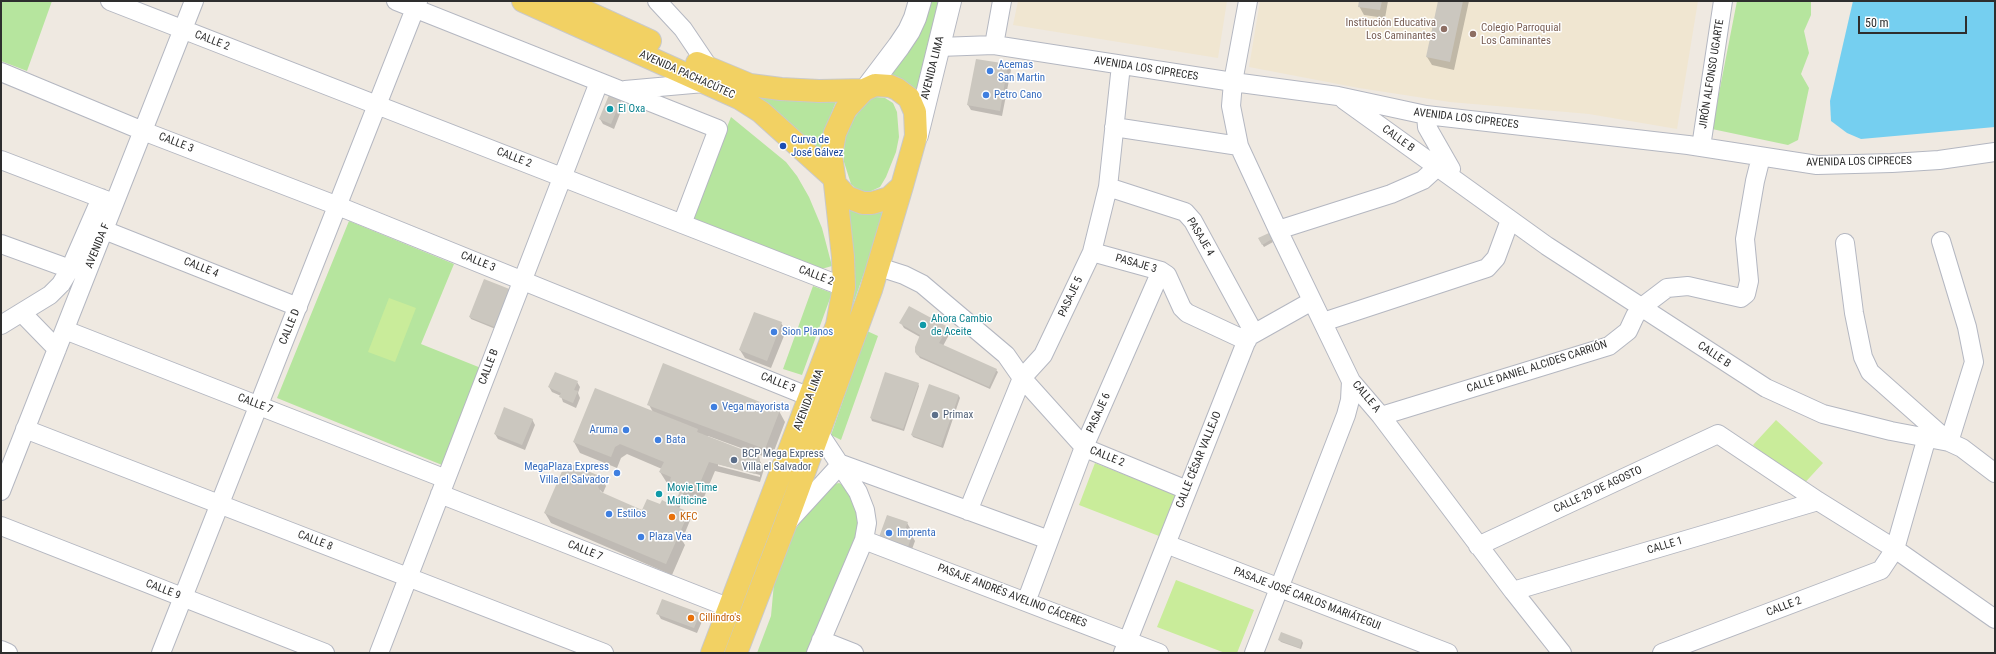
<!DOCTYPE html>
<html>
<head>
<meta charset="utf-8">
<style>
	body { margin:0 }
	#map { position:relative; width:1996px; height:654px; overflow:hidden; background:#efe9e1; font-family:"Roboto Condensed",sans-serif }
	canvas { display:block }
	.frame { position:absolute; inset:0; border:2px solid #2e2e2e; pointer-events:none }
	.scale { position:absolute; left:1858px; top:16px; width:109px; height:18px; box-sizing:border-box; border:2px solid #2e2e2e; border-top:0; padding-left:5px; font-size:12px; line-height:14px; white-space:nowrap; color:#2e2e2e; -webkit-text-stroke:3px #fff; paint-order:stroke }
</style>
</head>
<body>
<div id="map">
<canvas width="1996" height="654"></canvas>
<div class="frame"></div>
<div class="scale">50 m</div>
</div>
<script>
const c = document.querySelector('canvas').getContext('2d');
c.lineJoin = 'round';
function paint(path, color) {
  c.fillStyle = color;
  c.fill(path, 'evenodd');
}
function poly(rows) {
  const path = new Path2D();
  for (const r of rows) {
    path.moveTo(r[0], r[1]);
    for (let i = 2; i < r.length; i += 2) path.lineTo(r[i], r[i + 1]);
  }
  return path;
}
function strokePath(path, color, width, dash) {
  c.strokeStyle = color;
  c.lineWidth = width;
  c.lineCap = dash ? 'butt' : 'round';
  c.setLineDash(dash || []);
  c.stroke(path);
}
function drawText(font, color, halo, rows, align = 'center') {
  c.font = font + ' "Roboto Condensed",sans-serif';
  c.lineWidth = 3;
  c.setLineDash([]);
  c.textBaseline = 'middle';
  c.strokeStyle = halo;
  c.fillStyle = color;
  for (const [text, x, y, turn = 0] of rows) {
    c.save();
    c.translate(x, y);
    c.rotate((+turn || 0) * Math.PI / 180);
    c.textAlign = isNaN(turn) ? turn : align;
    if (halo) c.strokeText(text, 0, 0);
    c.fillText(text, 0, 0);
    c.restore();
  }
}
const education = poly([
	[1018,1,1227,1,1218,58,1013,25],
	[1260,1,1698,1,1677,129,1589,114,1450,102,1359,88,1249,67]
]);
const green = poly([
	[1,1,52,1,27,71,1,61],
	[928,1,938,1,918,95,887,72],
	[1737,1,1811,1,1811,15,1804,31,1809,53,1801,74,1809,88,1798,140,1788,145,1712,129],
	[725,81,837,99,831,114,821,151],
	[876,97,885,98,893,103,897,112,899,137,896,152,886,177,880,187,869,192,858,190,851,184,844,162,844,149,846,134,852,121,867,101],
	[731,117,786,162,797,176,809,197,822,228,832,266,818,270,690,219],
	[884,208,871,253,842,336,845,213,849,209],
	[349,221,454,264,421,344,486,370,447,467,277,398],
	[813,286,832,293,802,375,783,369],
	[867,331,878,336,841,440,831,435],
	[839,483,849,488,862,521,814,653,757,653,771,616,774,583,794,531,830,485]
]);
const pitch = poly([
	[389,298,416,308,395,362,368,352],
	[1776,420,1823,463,1800,488,1753,445],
	[1095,463,1176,495,1159,536,1079,505],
	[1176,580,1254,610,1237,653,1225,653,1157,627]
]);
const water = poly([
	[1853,1,1995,1,1995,127,1861,139,1847,133,1831,121,1830,101]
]);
const shadow = poly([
	[1360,1,1388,1,1385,18,1364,15,1359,6],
	[1439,1,1469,1,1454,70,1432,65,1427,57],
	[1008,64,1011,70,1002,116,971,110,968,105],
	[620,100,623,106,614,129,603,124,600,119],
	[1268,234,1273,242,1264,247,1259,239],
	[513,294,498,330,471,319,470,317],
	[781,323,786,331,771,368,745,358,740,350],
	[901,323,947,328,950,333,943,346,996,370,998,372,990,389,920,358,917,354,920,337,904,328],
	[577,382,580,387,578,393,580,398,576,408,563,402,561,396,552,392,549,387],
	[918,384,919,386,904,431,872,421,871,418],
	[930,385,959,396,960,398,943,448,913,437,912,435],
	[649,405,779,411,785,422,771,459,708,436,707,437,758,457,764,469,760,482,715,471,702,502,685,495,679,509,688,513,691,518,682,540,685,545,672,575,551,523,545,513,601,478,606,486,603,493,600,490,600,494,643,512,660,505,674,507,680,493,677,492,673,485,667,483,660,472,662,469,627,454,621,458,617,468,580,453,574,442,653,412],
	[718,464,760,475,760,477,718,466],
	[532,419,535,425,525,450,498,439,495,434],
	[907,523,910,528,908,535,912,536,915,541,911,552,884,543],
	[658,614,700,614,703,619,697,633,661,619],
	[1279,640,1302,641,1303,643,1301,649,1281,642]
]);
const building = poly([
	[1359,1,1382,1,1380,10,1358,7],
	[1438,1,1463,1,1450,62,1426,57],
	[976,59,1008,64,1000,111,967,105],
	[609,95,621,100,611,124,599,119],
	[1269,233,1272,239,1262,245,1258,238],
	[484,279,512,290,497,328,469,317],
	[909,306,948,327,939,343,997,369,989,387,917,355,915,352,915,347,920,335,899,323],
	[754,312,782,322,767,361,739,350],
	[663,363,780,410,765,449,647,405],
	[555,372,578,381,574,390,578,391,573,403,559,397,561,393,548,387],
	[885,372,919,383,903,429,870,418],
	[929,384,959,395,941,446,911,435],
	[595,388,698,429,697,432,759,456,760,460,755,474,709,462,696,492,686,488,677,507,689,512,666,564,544,513,566,462,602,477,598,487,601,492,642,510,647,499,660,504,662,500,674,506,682,486,670,481,671,477,659,472,664,462,620,444,615,447,611,457,573,442],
	[504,407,533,419,522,445,494,434],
	[887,515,908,522,904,532,912,535,908,547,879,537],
	[662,599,700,613,694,628,656,614],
	[1281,632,1302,640,1300,648,1278,640]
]);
const street = poly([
	[110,1,844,287],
	[396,1,718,129,682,224],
	[657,1,683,29,710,69],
	[1248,1,1233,82,1231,106,1239,146,1278,230,1351,381,1381,416,1513,591,1562,653],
	[994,45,1002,1],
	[939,47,994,45,1233,82,1338,96,1426,115,1688,145,1817,165,1892,163,1939,160,1995,152],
	[1,72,143,131,338,206,810,397],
	[625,90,704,83],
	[1344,100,1547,246,1766,388,1823,414,1891,431,1949,442,1962,448,1995,473],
	[1426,115,1427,127,1451,169],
	[1114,127,1239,146],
	[1701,147,1723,1],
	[1,160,111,202],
	[1108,187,1185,212,1193,221,1254,333],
	[104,230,298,307],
	[1278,230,1391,194,1423,180,1445,160],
	[1845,243,1854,313,1863,357,1870,372,1949,442,1974,362,1967,327,1941,241],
	[1,244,70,269],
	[1092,252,1161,271,1167,275,1182,308,1187,313,1247,341],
	[879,267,904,275,922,284,1006,355,1022,378,1085,448,1187,490],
	[22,313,57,349],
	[1323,322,1487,268,1496,258,1510,220],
	[1,325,50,295,61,284,70,269,101,198],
	[65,330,446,479],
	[1381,416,1609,346,1628,331,1635,316,1642,307,1667,288,1688,286,1741,298,1746,294,1749,281,1745,239,1755,181,1761,157],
	[25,429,604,653],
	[841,464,1049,540],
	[1,491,194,1],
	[440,494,730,608],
	[968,511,1022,378,1043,355,1092,252,1108,187,1121,65],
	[786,524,841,464],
	[1,526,325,653],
	[864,540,1159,653],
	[1166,544,1448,653],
	[1478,546,1718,434,1818,501,1895,549,1995,619],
	[1513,591,1818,501],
	[1026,602,1084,447,1161,271],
	[821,640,854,653],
	[1,650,8,653],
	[161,653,418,1],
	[379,653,599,82],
	[816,653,864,540,867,523,865,510,858,492,819,433],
	[1123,653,1248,337,1312,301],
	[1254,653,1346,415,1350,400,1351,381],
	[1662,653,1881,570,1895,549,1927,437]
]);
const secondary = poly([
	[868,87,899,46,909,31,915,18,920,1],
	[917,135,950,1]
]);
const primary = poly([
	[523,1,739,98,761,112,833,177],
	[563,1,650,41],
	[697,63,750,85,781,89,819,91,864,90],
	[875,85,890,86,897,89,909,98,915,112,916,136,902,186,889,198,872,203,863,203,847,197,835,184,831,155,835,133,846,109,864,90,875,85],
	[712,653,837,325,844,287,843,257,835,184],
	[736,653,785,525,871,290,902,186]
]);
const markers = [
	[1444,29,4,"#8d6e63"],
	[1473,34,4,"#8d6e63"],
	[990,71,4,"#3f7fe0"],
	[986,95,4,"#3f7fe0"],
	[610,109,4,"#0f9aa8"],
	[783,146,4,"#1a4fb4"],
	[923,325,4,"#0f9aa8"],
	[774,332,4,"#3f7fe0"],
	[714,407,4,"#3f7fe0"],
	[935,415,4,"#5c6f8a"],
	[626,430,4,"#3f7fe0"],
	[658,440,4,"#3f7fe0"],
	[734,460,4,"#5c6f8a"],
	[617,473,4,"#3f7fe0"],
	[659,494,4,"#0f9aa8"],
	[609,514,4,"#3f7fe0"],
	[672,517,4,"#e8710a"],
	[889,533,4,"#3f7fe0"],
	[641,537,4,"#3f7fe0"],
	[691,618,4,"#e8710a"]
];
const educationNames = [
	["Institución Educativa",1436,23],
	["Los Caminantes",1436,36],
	["Colegio Parroquial",1481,28,"left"],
	["Los Caminantes",1481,41,"left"]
];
const streetNames = [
	["CALLE 2",212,41,21],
	["AVENIDA LIMA",933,68,-76],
	["AVENIDA LOS CIPRECES",1146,69,9],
	["JIRÓN ALFONSO UGARTE",1712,74,-81],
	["AVENIDA PACHACÚTEC",687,75,24],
	["AVENIDA LOS CIPRECES",1466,119,7],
	["CALLE B",1398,139,36],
	["CALLE 3",176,143,21],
	["CALLE 2",514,158,21],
	["AVENIDA LOS CIPRECES",1859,162,-1],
	["PASAJE 4",1200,237,59],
	["AVENIDA F",98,246,-68],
	["CALLE 3",478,262,22],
	["PASAJE 3",1136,264,16],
	["CALLE 4",201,268,22],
	["CALLE 2",816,276,21],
	["PASAJE 5",1071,297,-65],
	["CALLE D",290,327,-68],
	["CALLE B",1714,355,34],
	["CALLE B",489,367,-69],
	["CALLE DANIEL ALCIDES CARRIÓN",1537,367,-18],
	["CALLE 3",778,383,22],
	["CALLE A",1366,397,50],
	["AVENIDA LIMA",809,400,-69],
	["CALLE 7",255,404,21],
	["PASAJE 6",1099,413,-66],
	["CALLE 2",1107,457,22],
	["CALLE CÉSAR VALLEJO",1199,460,-68],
	["CALLE 29 DE AGOSTO",1598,490,-25],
	["CALLE 8",315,541,21],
	["CALLE 1",1665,546,-16],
	["CALLE 7",585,551,22],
	["CALLE 9",163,590,21],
	["PASAJE ANDRÉS AVELINO CÁCERES",1012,596,21],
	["PASAJE JOSÉ CARLOS MARIÁTEGUI",1307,599,21],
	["CALLE 2",1784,607,-21]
];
const shopNames = [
	["Acemas",998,65],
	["San Martin",998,78],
	["Petro Cano",994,95],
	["Sion Planos",782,332],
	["Vega mayorista",722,407],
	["Aruma",618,430,"right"],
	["Bata",666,440],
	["MegaPlaza Express",609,467,"right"],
	["Villa el Salvador",609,480,"right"],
	["Estilos",617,514],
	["Imprenta",897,533],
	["Plaza Vea",649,537]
];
const cultureNames = [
	["El Oxa",618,109],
	["Ahora Cambio",931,319],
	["de Aceite",931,332],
	["Movie Time",667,488],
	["Multicine",667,501]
];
const transitNames = [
	["Curva de",791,140],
	["José Gálvez",791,153]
];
const serviceNames = [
	["Primax",943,415],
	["BCP Mega Express",742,454],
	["Villa el Salvador",742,467]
];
const foodNames = [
	["KFC",680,517],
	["Cillindro's",699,618]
];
paint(education, '#f0e6d1');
paint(green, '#b6e59e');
paint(pitch, '#c9ec9a');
paint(water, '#75cff0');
paint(shadow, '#0003');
paint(building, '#cbc7bf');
strokePath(street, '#b4b7c1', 20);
strokePath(secondary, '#b4b7c1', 24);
strokePath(primary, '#c9c9c9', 24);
strokePath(street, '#fff', 18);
strokePath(secondary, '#fff', 22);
strokePath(primary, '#f2d163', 22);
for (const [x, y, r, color] of markers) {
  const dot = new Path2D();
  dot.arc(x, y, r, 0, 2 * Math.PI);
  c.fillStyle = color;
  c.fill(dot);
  strokePath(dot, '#fff', 1.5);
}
drawText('11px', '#785e54', '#fff', educationNames, 'right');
drawText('11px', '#2e2e2e', '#fff', streetNames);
drawText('11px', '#366cbe', '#fff', shopNames, 'left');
drawText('11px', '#0d838f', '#fff', cultureNames, 'left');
drawText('11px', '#164399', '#fff', transitNames, 'left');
drawText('11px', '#4e5e75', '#fff', serviceNames, 'left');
drawText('11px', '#c56008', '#fff', foodNames, 'left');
</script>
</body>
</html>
